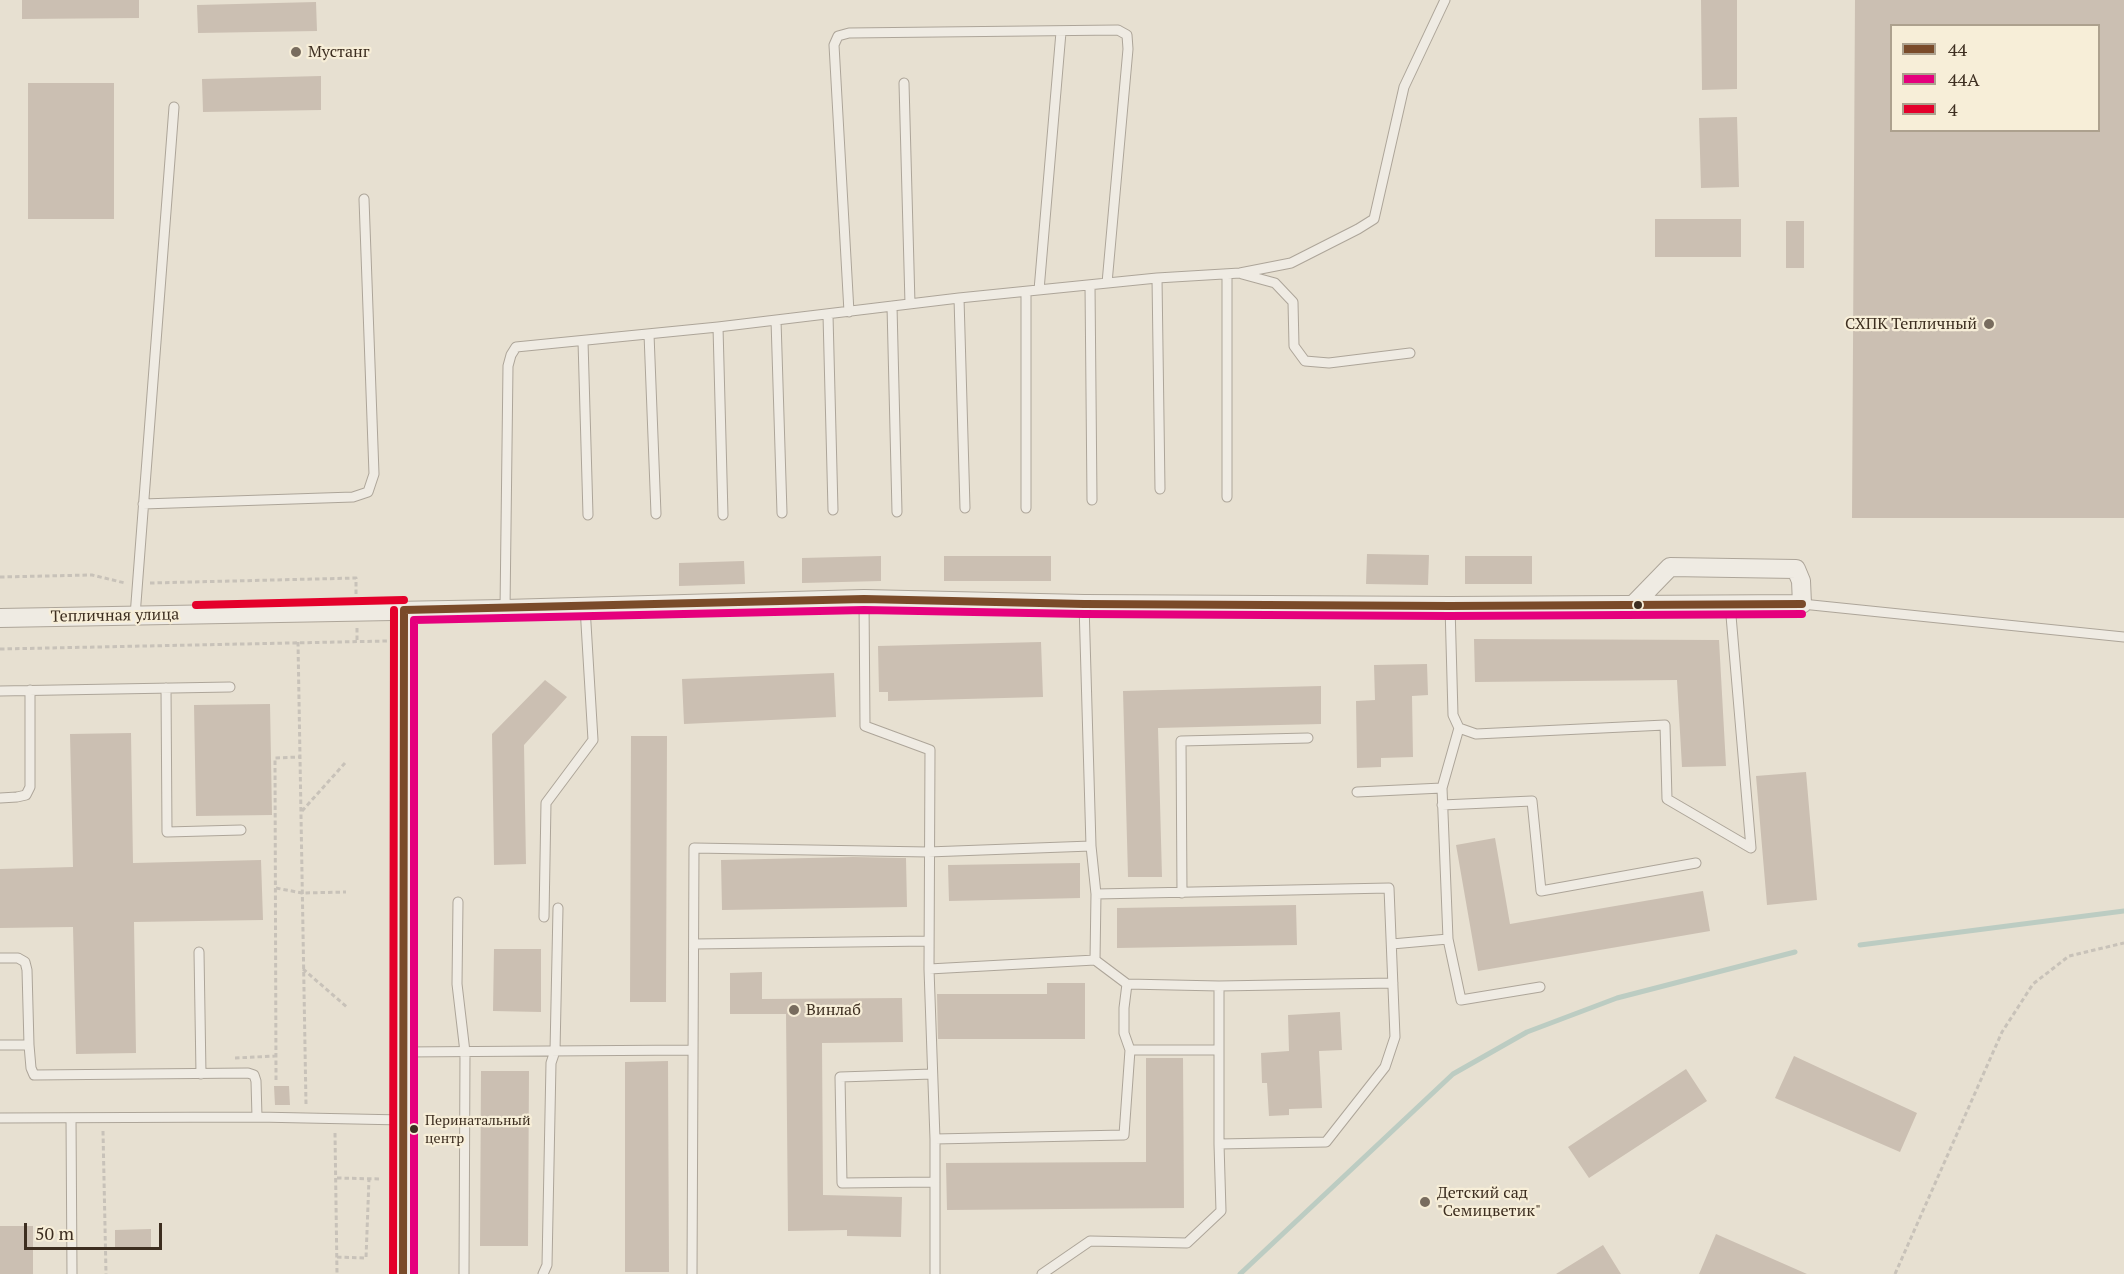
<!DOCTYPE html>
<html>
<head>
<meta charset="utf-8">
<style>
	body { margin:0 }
	#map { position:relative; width:2124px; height:1274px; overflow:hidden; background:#e7e0d1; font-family:"PT Serif",serif }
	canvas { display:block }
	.legend { position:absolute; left:1890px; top:24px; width:210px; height:108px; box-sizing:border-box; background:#f7eed8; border:2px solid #ada18e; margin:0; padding:8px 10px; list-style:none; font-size:18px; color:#3d2e20 }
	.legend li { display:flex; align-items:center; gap:12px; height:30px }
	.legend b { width:30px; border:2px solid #ada18e }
	.scale { position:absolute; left:24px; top:1223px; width:138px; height:27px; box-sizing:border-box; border:3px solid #3d2e20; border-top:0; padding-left:8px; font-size:18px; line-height:21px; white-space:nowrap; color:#3d2e20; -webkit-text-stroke:4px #f7eed8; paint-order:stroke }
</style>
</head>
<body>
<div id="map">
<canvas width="2124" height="1274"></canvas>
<ul class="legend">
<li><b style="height:8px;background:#7a4b2a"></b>44</li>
<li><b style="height:8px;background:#e5007d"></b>44А</li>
<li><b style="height:8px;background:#e4002b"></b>4</li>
</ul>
<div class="scale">50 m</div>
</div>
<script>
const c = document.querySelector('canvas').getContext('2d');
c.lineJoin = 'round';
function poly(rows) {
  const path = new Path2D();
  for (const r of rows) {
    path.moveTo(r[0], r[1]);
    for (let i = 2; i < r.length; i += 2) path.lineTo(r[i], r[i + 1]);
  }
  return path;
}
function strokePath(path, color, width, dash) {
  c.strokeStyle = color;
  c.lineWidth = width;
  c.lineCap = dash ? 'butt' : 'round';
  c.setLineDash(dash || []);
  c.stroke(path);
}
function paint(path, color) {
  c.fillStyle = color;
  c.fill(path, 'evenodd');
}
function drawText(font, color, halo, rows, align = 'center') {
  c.font = font + ' "PT Serif",serif';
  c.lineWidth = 4.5;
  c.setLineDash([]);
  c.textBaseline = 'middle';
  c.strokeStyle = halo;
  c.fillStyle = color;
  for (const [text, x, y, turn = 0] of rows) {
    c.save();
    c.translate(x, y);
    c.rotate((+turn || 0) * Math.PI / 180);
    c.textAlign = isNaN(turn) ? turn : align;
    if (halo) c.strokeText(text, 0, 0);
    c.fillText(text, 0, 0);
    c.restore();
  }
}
const stream = poly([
	[1860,945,2124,911],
	[1240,1274,1453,1074,1527,1032,1617,998,1795,952]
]);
const building = poly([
	[22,0,139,0,139,18,22,19],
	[1701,0,1737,0,1737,89,1702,90],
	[1855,0,2124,0,2124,518,1852,518],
	[1892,26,2098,26,2098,130,1892,130],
	[316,2,317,31,198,33,197,5],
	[321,76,321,110,203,112,202,79],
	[28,83,114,83,114,219,28,219],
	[1737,117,1739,187,1701,188,1699,118],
	[1655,219,1741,219,1741,257,1655,257],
	[1786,221,1804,221,1804,268,1786,268],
	[1367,554,1429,555,1428,585,1366,584],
	[881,556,881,581,802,583,802,558],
	[944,556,1051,556,1051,581,944,581],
	[1465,556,1532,556,1532,584,1465,584],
	[744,561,745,584,679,586,679,563],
	[1474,639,1719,640,1726,766,1682,767,1677,680,1475,682],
	[1041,642,1043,697,888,701,888,692,879,692,878,646],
	[1427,664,1428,695,1412,696,1413,757,1381,758,1381,767,1357,768,1356,701,1375,700,1374,665],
	[834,673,836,717,684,724,682,679],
	[545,680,567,697,524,745,526,864,494,865,492,734],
	[1321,686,1321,724,1158,728,1162,877,1128,877,1123,691],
	[270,704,272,815,196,816,194,705],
	[131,733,133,863,261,860,263,920,134,922,136,1053,76,1054,73,927,0,928,0,869,73,867,70,734],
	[631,736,667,736,666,1002,630,1002],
	[1806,772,1817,900,1767,905,1756,776],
	[1495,838,1510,924,1703,891,1710,931,1478,971,1456,845],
	[853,857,906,858,907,907,722,910,721,860],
	[1080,863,1080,898,949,901,948,865],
	[1296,905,1297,945,1117,948,1117,908],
	[494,949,541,949,541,1012,493,1011],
	[762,972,762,999,902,998,903,1042,822,1043,823,1195,902,1197,901,1237,847,1236,847,1230,788,1231,786,1014,730,1014,730,973],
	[1047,983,1085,983,1085,1039,938,1039,937,994,1047,994],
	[1340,1012,1342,1050,1319,1051,1322,1108,1289,1109,1289,1115,1269,1116,1267,1083,1262,1083,1261,1053,1289,1051,1288,1015],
	[1794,1056,1917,1113,1900,1152,1775,1098],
	[1146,1058,1183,1058,1184,1208,947,1210,946,1163,1146,1162],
	[668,1061,669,1272,625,1272,625,1062],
	[1686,1069,1707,1101,1589,1178,1568,1147],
	[481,1071,529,1071,528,1246,480,1246],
	[274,1086,289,1086,290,1105,275,1105],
	[0,1226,33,1226,33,1274,0,1274],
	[151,1229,151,1248,115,1248,115,1230],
	[1716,1234,1807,1274,1699,1274],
	[1603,1245,1621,1274,1556,1274]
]);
const path = poly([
	[0,577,92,575,125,583],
	[150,583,356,578,356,594],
	[357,628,357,641],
	[298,642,306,1105],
	[0,649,387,641],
	[302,811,345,763],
	[276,888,302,893,346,892],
	[303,969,348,1008],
	[235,1058,275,1056],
	[276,1080,275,758,299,757],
	[103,1131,106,1274],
	[335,1133,337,1274],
	[337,1178,380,1179],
	[337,1257,366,1258,369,1179],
	[1895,1274,2002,1032,2033,984,2069,956,2124,943]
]);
const service = poly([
	[904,83,910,304],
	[1242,274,1275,283,1293,302,1294,346,1305,361,1329,363,1410,353],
	[1157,278,1160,489],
	[1090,285,1092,500],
	[1039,290,1061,32],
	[1026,292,1026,508],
	[959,298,965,508],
	[892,306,897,512],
	[849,312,834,45,838,36,849,33,1118,30,1127,35,1128,49,1107,283],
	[828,315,833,510],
	[776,320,782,513],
	[718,327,723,515],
	[649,334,656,514],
	[583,341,588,515],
	[1227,497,1227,274],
	[143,504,353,497,368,492,374,474,364,199],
	[864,599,865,726,930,750,929,969,935,1139,935,1274],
	[1802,604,2124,637],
	[1450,606,1453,715,1459,728,1476,734,1665,725,1667,799,1751,848,1730,604],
	[505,609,508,366,511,355,516,347,718,327,959,298,1157,278,1240,273,1291,263,1358,229,1374,219,1404,87,1445,0],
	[135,616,174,107],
	[166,688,167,832,241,830],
	[0,691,230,687],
	[1357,792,1442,788],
	[0,798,17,797,26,795,30,787,30,690],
	[1442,805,1532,801,1541,891,1696,863],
	[1182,893,1181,741,1308,738],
	[458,902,457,984,465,1052,464,1274],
	[544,917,546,803,593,740,585,607],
	[1448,939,1461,1000,1540,987],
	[694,944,929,941],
	[1392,944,1448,939,1442,788,1459,728],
	[199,952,201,1074],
	[0,958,18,958,25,962,27,970,29,1045,31,1068,34,1075,248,1073,254,1075,256,1081,257,1117],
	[929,969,1095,960],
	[1127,984,1219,986,1393,983],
	[0,1045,29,1045],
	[1130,1050,1218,1050],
	[403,1052,692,1050],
	[932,1074,840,1077,842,1183,935,1182],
	[0,1118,257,1117,403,1120],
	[71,1118,72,1274],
	[935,1139,1124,1135,1130,1050,1124,1033,1124,1008,1127,984,1095,960,1096,894,1091,846,1084,604],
	[1219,1144,1219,986],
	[543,1274,547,1265,551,1063,555,1051,558,908],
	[692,1274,694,848,928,852,1091,846],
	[1042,1274,1090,1241,1187,1243,1221,1211,1219,1144,1326,1142,1385,1067,1395,1037,1389,888,1096,894]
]);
const minor = poly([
	[0,618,505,609,864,599,1084,604,1450,606,1802,604,1801,581,1796,569,1670,567,1634,604],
	[403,1274,404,610]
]);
const bus1 = poly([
	[403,1274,404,610,864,599,1084,604,1450,606,1802,604]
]);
const bus2 = poly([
	[414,1274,414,620,864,610,1084,614,1450,616,1802,614]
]);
const bus3 = poly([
	[196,605,404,600],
	[393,1274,394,610]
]);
const markers = [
	[296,52,6,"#786c5e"],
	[1989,324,6,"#786c5e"],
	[1638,605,5,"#3d2e20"],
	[794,1010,6,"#786c5e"],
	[414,1129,5,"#3d2e20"],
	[1425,1202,6,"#786c5e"]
];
const busNames = [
	["Перинатальный",425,1121],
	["центр",425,1139]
];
const poiNames = [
	["Мустанг",308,52],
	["СХПК Тепличный",1977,324,"right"],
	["Винлаб",806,1010],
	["Детский сад",1437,1193],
	["\"Семицветик\"",1437,1211]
];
const streetNames = [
	["Тепличная улица",115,616,-1]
];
strokePath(stream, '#bcccc2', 5);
paint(building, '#cbbfb2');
strokePath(service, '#ada599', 11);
strokePath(minor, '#ada599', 20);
strokePath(path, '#c8c2b9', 3, [4.5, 3]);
strokePath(service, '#efebe3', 9);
strokePath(minor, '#efebe3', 18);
strokePath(bus1, '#7a4b2a', 8);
strokePath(bus2, '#e5007d', 8);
strokePath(bus3, '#e4002b', 8);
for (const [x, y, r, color] of markers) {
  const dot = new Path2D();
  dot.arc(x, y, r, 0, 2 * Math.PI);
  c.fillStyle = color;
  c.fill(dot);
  strokePath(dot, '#f7eed8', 2);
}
drawText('14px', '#3d2e20', '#f7eed8', busNames, 'left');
drawText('16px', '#3d2e20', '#f7eed8', poiNames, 'left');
drawText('16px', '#3d2e20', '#f7eed8', streetNames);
</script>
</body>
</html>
